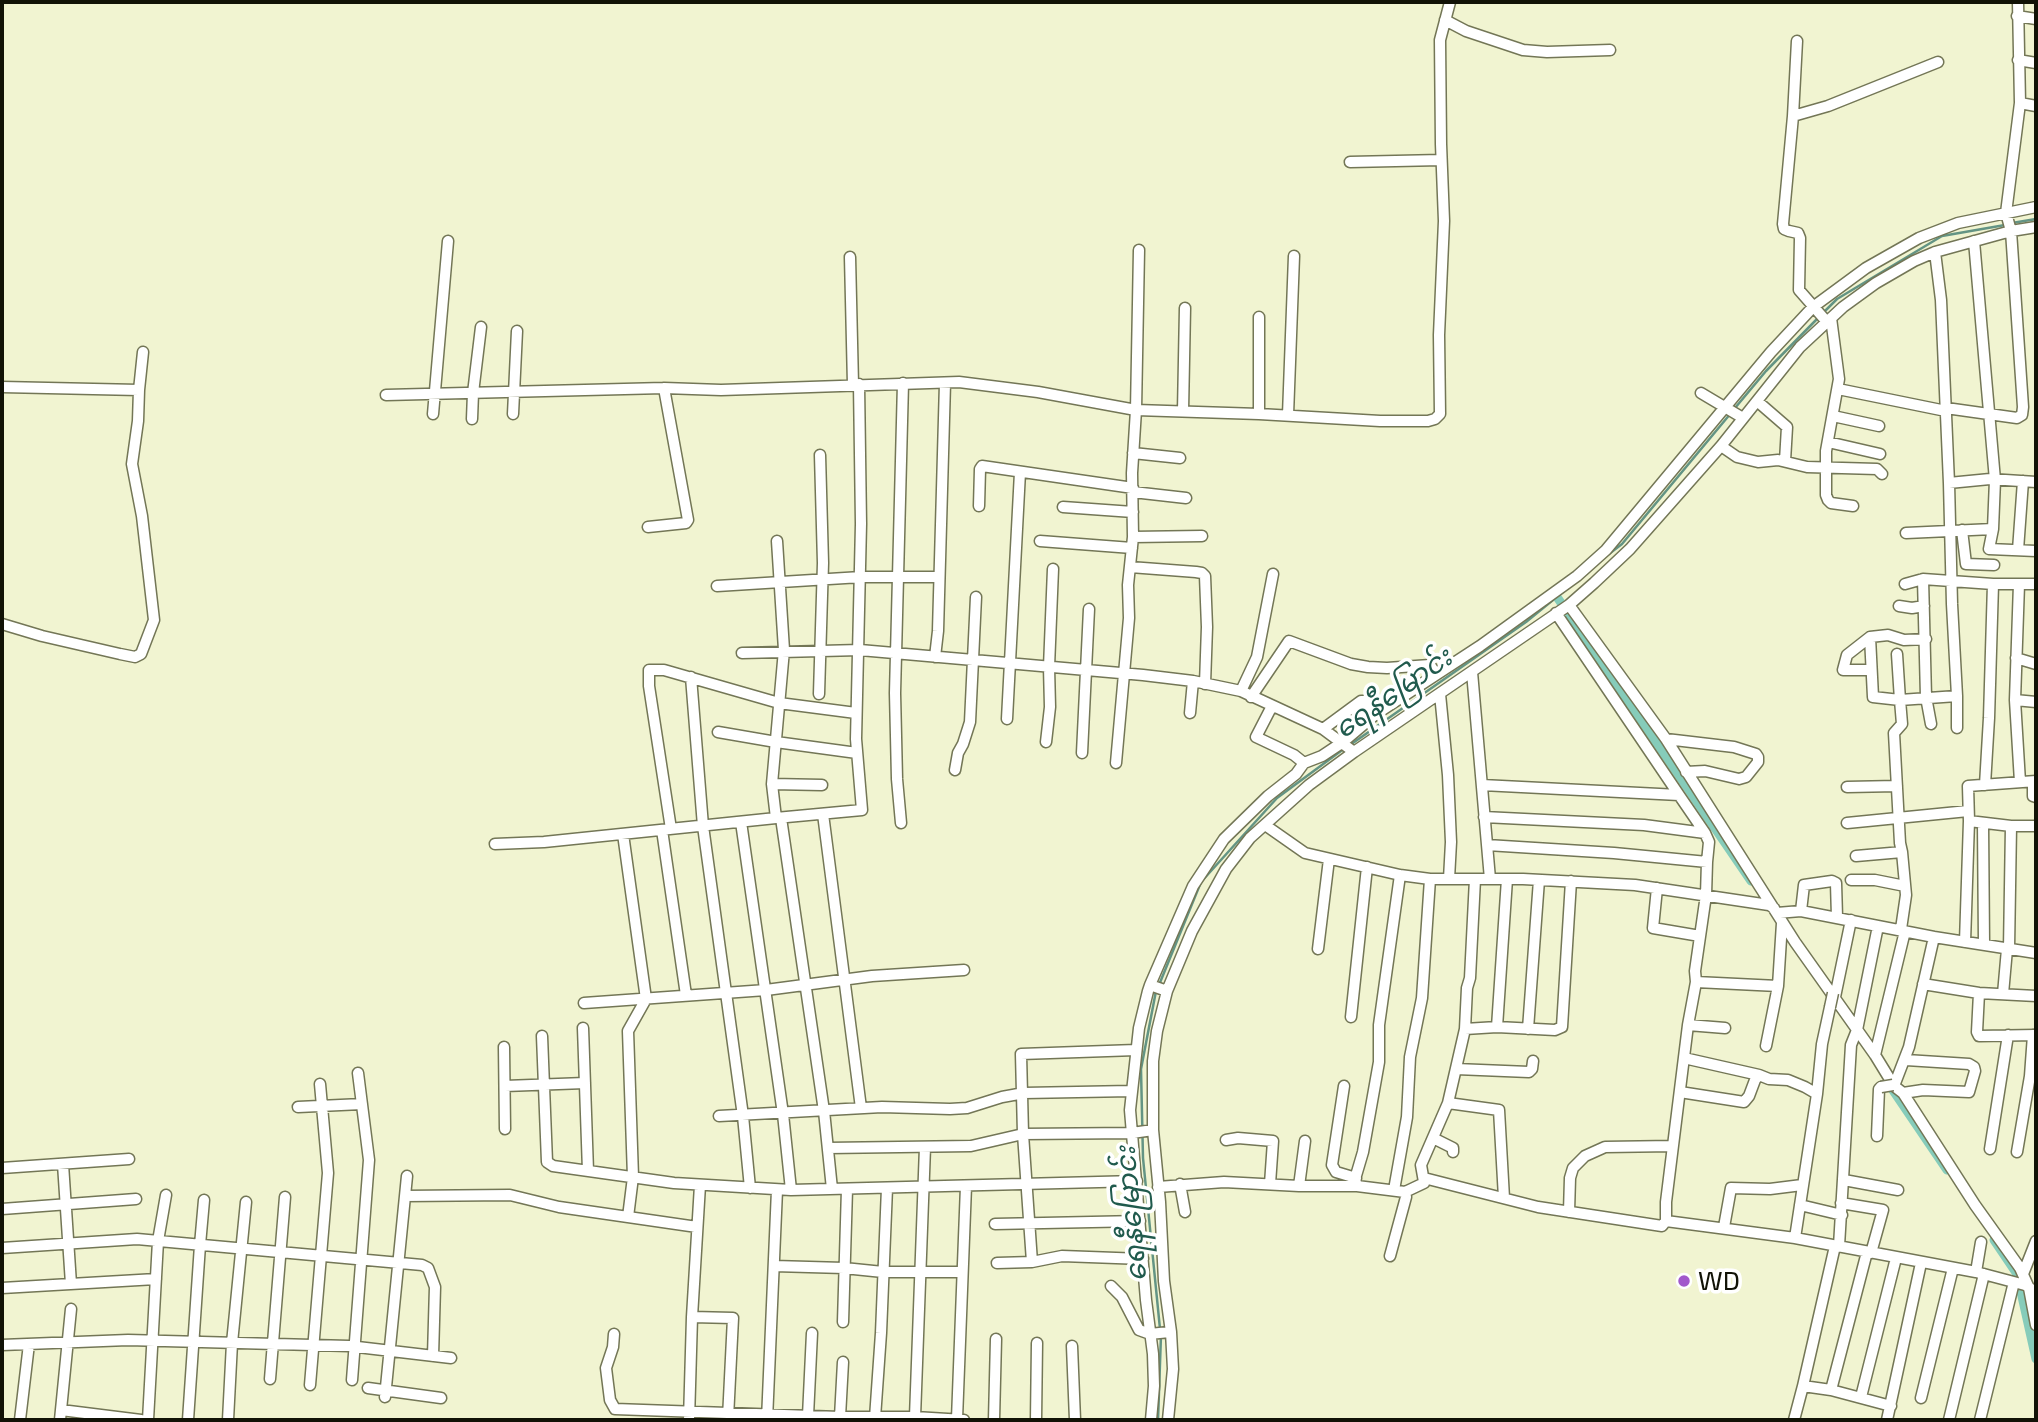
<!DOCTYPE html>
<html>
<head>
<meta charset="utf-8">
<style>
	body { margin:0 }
	#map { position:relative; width:2038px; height:1422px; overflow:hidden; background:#f1f4d1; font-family:"Exo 2",sans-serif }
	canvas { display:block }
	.frame { position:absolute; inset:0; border:4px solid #111206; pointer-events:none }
</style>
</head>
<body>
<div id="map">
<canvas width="2038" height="1422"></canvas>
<div class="frame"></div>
</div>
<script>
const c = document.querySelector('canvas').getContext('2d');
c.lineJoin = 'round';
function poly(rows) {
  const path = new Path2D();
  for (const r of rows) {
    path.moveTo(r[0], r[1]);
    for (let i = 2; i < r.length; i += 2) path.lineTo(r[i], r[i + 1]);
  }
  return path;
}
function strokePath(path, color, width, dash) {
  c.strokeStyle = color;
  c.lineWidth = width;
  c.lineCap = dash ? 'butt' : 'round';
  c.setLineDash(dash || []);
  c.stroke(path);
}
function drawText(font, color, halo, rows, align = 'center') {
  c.font = font + ' "Exo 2","Noto Sans Myanmar",sans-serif';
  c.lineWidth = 7;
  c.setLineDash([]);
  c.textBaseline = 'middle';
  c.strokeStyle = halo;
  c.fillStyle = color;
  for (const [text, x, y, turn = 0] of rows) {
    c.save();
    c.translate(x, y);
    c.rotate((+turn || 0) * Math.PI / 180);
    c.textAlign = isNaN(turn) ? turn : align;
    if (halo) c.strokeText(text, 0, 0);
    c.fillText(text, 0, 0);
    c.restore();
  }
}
const stream = poly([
	[2012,223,2036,219],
	[1823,313,1837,299,1942,236,2005,225],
	[1735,408,1766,371,1818,318],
	[1601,560,1622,544,1731,413],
	[1350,745,1526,622,1564,591],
	[1159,985,1201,882,1277,798,1345,748],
	[1156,991,1141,1069,1143,1158,1160,1329],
	[1158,1420,1161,1335]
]);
const canal = poly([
	[1557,597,1751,881],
	[1888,1083,1947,1170],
	[1994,1240,2017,1274,2036,1359]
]);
const minor = poly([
	[2017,16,2036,19],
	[1445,20,1466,31,1523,50,1547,52,1610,50],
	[1797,41,1793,116,1783,224,1784,229,1789,231,1798,233,1800,238,1799,290,1827,322],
	[2018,60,2036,63],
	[2020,103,2036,106],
	[1793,116,1828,106,1938,62],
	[1350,162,1441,160],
	[850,257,853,385],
	[1259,317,1259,414],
	[1831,318,1839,379,1826,451,1826,495,1828,500,1831,503,1853,506],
	[2,387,139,390],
	[1838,389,1946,411],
	[1701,393,1743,418],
	[386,395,664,388],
	[1757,401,1787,427,1785,461],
	[1946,408,2017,418,2022,415,2023,407,2011,231,2006,213,2020,103,2018,2],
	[1183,411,1185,308],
	[433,414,448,241],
	[513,414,517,331],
	[1288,415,1294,256],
	[1833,416,1879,426],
	[472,419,473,393,481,327],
	[1828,442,1880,454],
	[1721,446,1737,457,1758,462,1778,460,1807,467,1877,469,1882,474],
	[1133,453,1180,458],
	[1949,483,1990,479,2036,482],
	[1133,492,1186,498],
	[979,506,980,469,982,466,1133,488],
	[1063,507,1133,512],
	[648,527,686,523,688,520,664,388,721,390,959,382,1038,392,1136,410,1139,250],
	[1993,529,1989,549,2036,551],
	[1962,530,1966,564,1994,565],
	[1906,533,1993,529,1995,480,1974,241],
	[1133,537,1202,536],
	[1040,541,1132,548],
	[2018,550,2023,481],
	[1130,567,1196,572,1202,573,1205,576,1207,627,1205,684],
	[1923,579,1926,697,1931,724],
	[1905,584,1923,579,1993,584,2036,584],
	[2019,584,2015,700,2036,702],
	[717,586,861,577,939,577],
	[1569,605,1666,739,1795,942,1875,1055,1894,1086,1903,1093,1975,1205,2020,1268,2029,1288,2036,1325],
	[1899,606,1912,608,1924,606],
	[1556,613,1679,795],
	[2,624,42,636,120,654,135,657,141,654,154,620,142,516,132,464,138,421,139,390,143,352],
	[1870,637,1873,697,1900,700,1902,724,1894,733,1900,843,1902,852,1906,895,1901,929],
	[742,653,860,650,1143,675,1193,681,1241,691,1323,729,1354,752],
	[1897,654,1900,700,1957,696,1952,604,1949,483,1941,300,1935,252],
	[935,657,938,631,945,383],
	[2016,658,2036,664],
	[1871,670,1843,670,1847,655,1870,637,1888,635,1904,640,1926,639],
	[1472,672,1490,879],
	[691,677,703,826,743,1116,750,1188],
	[1241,691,1257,657,1273,574],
	[819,694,823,563,820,455],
	[1440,694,1448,775,1451,842,1449,879],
	[1957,696,1957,728],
	[1251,697,1289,641,1351,664,1368,667,1387,668,1430,665,1436,674],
	[2015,700,2020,782],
	[1272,706,1256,737,1294,755,1304,763],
	[1190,713,1193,681],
	[1007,719,1020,472],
	[1323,729,1361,701,1366,701,1376,714],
	[718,732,776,742,857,753],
	[1666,739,1734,747,1756,754,1758,757,1758,762,1746,777,1739,779,1705,771,1686,772],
	[1046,742,1050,707,1049,667,1053,569],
	[1082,753,1089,609],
	[1116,763,1129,618,1128,585,1133,537,1132,473,1136,410,1259,414,1380,421,1428,421,1435,419,1440,414,1439,335,1444,221,1441,144,1440,40,1450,2],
	[955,770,958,753,963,744,970,722,976,597],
	[2033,782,2033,796,2036,797],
	[772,784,822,785],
	[1482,785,1679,795,1705,833],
	[1985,785,1989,718,1993,584],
	[1847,787,1897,786],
	[823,814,861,1108],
	[1484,817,1644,825,1705,833,1709,842,1707,862],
	[776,818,862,810,856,739,861,524,859,384],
	[781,818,824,1111,832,1189],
	[1969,821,2011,826,2009,949],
	[741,822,783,1114,791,1190],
	[901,823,897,779,895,693,903,383],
	[1847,823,1968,811],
	[1983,824,1984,943],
	[1265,825,1305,853,1400,875,1430,879,1523,879,1635,885,1769,905,1774,908],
	[2011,826,2036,826],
	[671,829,649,686,649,670,664,670,779,703,856,713],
	[662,830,686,995],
	[623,834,646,999,628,1031,633,1177,628,1217],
	[495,844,544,842,776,818,772,784,784,650,777,541],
	[1856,856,1902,852],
	[1851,880,1875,880,1905,886],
	[1657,888,1653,928,1700,936],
	[1801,911,1804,885,1832,881,1836,883,1837,917],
	[1777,913,1801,911,1934,937,2036,953],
	[1965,942,1969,821,1968,786,2036,781],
	[1318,949,1329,859],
	[1696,982,1778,986],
	[1923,984,1979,993,2036,996],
	[1150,985,1193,886,1224,839,1268,796,1296,774,1304,763,1322,756,1343,742,1376,714,1480,646,1577,576,1606,550,1771,352,1813,307,1866,268,1919,238,1958,223,2036,207],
	[1979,993,1977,1032,1979,1036,2036,1035],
	[1834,994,1835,997,1851,920],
	[2003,994,2007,949],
	[584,1003,766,990,872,976,964,970],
	[1351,1017,1367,867],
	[1688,1025,1725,1028],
	[1497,1027,1507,879],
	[583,1028,588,1171],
	[1465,1029,1497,1027,1555,1030,1562,1027,1571,881],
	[1528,1029,1539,880],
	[542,1036,547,1162,553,1166,674,1183,791,1190,1137,1181],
	[1766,1046,1778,986,1782,923],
	[504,1047,505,1129],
	[1875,1055,1905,931],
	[1684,1058,1759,1075],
	[1456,1069,1529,1072,1532,1069,1533,1061],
	[505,1086,585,1083],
	[1344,1086,1332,1165,1336,1172,1356,1178],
	[1894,1086,1909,1047,1934,937],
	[1680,1092,1744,1102,1749,1096,1755,1080,1759,1075,1769,1079,1788,1080,1805,1087,1817,1094],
	[1903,1093,1923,1090,1969,1092,1975,1071,1974,1067,1969,1064,1906,1060],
	[1448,1103,1499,1110,1504,1198],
	[298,1107,362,1104],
	[719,1116,882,1107,950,1109,967,1108,1002,1097,1024,1093,1131,1091],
	[1877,1136,1879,1089,1881,1087],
	[1433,1138,1453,1148,1453,1152],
	[1226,1140,1238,1138,1273,1141,1270,1184],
	[828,1148,971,1146,1023,1134,1132,1133,1153,1130],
	[1990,1149,2008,1035],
	[2017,1152,2030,1076,2033,1035],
	[63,1164,71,1284],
	[2,1168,129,1159],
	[1844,1180,1898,1190],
	[1424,1182,1421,1165,1448,1103,1465,1029,1467,988,1470,978,1475,879],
	[1180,1184,1185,1212],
	[1299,1186,1305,1141],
	[1357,1186,1355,1179,1363,1152,1379,1062,1379,1025,1400,875],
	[1158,1187,1224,1182,1299,1186,1357,1186,1405,1192,1424,1183,1424,1178,1538,1207,1662,1226,1666,1221,1666,1202,1688,1025,1696,982,1695,971,1706,895,1707,862,1614,853,1487,845],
	[1394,1190,1407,1117,1410,1057,1422,998,1430,879],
	[405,1196,510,1195,559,1207,697,1227],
	[1841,1203,1883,1210,1871,1253],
	[1800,1205,1842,1215],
	[2,1209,136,1199],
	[1569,1212,1570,1178,1573,1168,1585,1156,1605,1147,1673,1146],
	[1666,1221,1795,1238,1976,1272,2025,1285,2030,1288],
	[995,1224,1140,1221],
	[1724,1227,1731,1188,1770,1189,1802,1185],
	[1795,1238,1817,1094,1822,1044,1830,1007],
	[1835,1246,1803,1386,1831,1390,1891,1406],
	[1839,1246,1851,1045,1857,1030,1878,926],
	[2,1248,137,1239,422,1265,428,1268,435,1287,433,1356],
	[1390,1256,1406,1197,1405,1192],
	[1032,1262,1023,1134,1021,1054,1136,1050],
	[997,1263,1032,1262,1062,1256,1143,1259],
	[774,1266,844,1268,883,1272,962,1272],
	[1976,1272,1981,1242],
	[2023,1274,2036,1241],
	[1111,1286,1122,1297,1139,1330,1150,1334,1169,1332],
	[2,1288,156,1279],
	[692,1317,700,1185],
	[843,1322,847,1189],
	[614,1334,613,1347,606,1368,610,1400,615,1409,840,1417,915,1417,964,1420],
	[2,1345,128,1340,349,1346,451,1358],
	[1072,1346,1075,1420],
	[270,1379,285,1197],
	[352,1380,369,1160,358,1073],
	[310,1385,328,1173,320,1084],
	[368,1388,441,1398],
	[1831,1390,1867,1252],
	[385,1397,407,1176],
	[1861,1397,1896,1258],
	[1921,1398,1953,1268],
	[61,1410,141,1420],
	[808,1416,812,1333],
	[840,1417,843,1362],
	[915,1417,925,1147],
	[875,1418,881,1333,887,1188],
	[957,1419,966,1186],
	[20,1420,29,1344],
	[60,1420,71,1309],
	[148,1420,158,1241,166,1195],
	[188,1420,200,1245,204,1200],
	[228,1420,232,1343,246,1202],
	[689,1420,692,1317,733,1318,728,1418],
	[767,1420,777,1190],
	[994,1420,996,1339],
	[1036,1420,1037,1343],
	[1151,1420,1154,1386,1153,1354,1146,1300,1130,1110,1139,1028,1148,991,1150,985,1167,991],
	[1168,1420,1173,1369,1171,1332,1164,1281,1160,1202,1153,1130,1153,1061,1157,1031,1167,991,1192,931,1226,869,1250,838,1309,785,1354,752,1569,605,1594,583,1630,549,1721,446,1800,347,1843,307,1876,283,1914,261,1935,252,2011,231,2036,227],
	[1794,1420,1803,1386],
	[1887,1420,1921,1263],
	[1949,1420,1984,1274],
	[1980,1420,2014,1282]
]);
const minorBridge = poly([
	[1830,1007,1833,993],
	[1881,1087,1893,1085]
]);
const markers = [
	[1684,1281,7,"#a158cb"]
];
const poiNames = [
	["WD",1698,1281]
];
const waterNames = [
	["ရေနီမြောင်း",1393,693,-35],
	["ရေနီမြောင်း",1131,1214,-95]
];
strokePath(stream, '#639484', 2.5);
strokePath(canal, '#86ccba', 9);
strokePath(minor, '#737656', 13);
strokePath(minor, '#fff', 10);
strokePath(minorBridge, '#737656', 13, []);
strokePath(minorBridge, '#fff', 10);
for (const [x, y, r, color] of markers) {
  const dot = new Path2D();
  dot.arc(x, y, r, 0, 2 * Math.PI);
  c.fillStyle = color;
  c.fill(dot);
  strokePath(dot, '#fff', 2.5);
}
drawText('26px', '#111206', '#fff', poiNames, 'left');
drawText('italic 28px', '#205a4d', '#fff', waterNames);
</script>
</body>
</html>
